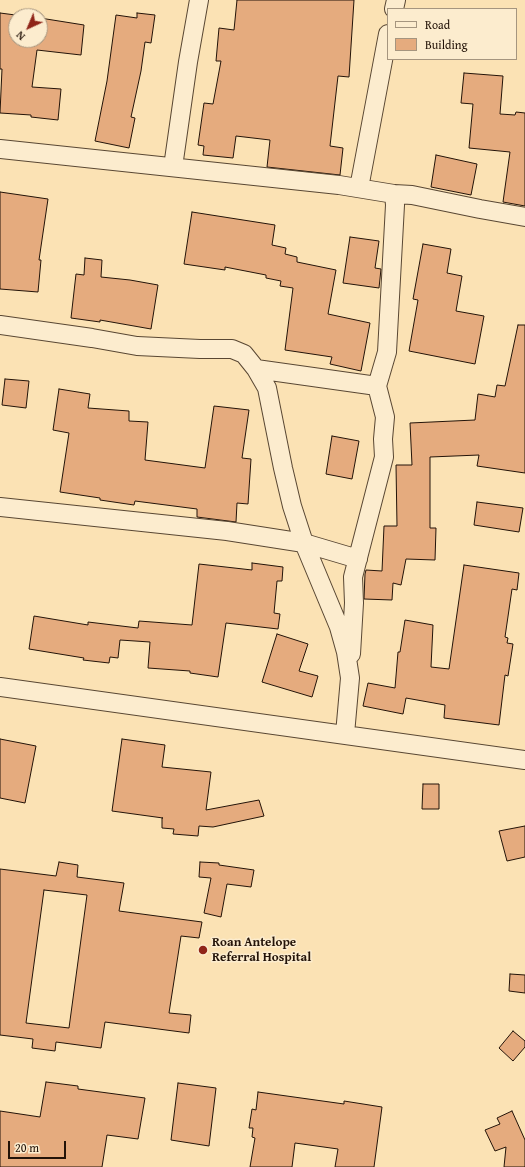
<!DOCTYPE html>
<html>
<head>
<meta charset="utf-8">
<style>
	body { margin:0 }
	#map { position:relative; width:525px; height:1167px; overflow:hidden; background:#fbe2b4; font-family:"Gentium Book Plus",serif }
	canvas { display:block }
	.legend { position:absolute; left:387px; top:8px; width:130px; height:52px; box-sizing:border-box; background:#fcecce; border:1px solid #a5957f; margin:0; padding:5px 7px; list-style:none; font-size:12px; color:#231308 }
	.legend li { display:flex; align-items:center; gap:8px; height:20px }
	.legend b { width:20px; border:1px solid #a5957f }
	.north { position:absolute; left:8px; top:8px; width:40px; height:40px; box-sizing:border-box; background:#fcecce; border:1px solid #a5957f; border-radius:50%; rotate:224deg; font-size:11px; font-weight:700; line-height:16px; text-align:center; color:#231308 }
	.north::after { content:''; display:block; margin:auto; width:14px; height:18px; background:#8f2418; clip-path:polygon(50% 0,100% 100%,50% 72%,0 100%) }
	.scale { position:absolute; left:8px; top:1141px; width:58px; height:18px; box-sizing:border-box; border:2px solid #231308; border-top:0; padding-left:5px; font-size:12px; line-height:14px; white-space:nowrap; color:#231308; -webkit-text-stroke:3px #fcecce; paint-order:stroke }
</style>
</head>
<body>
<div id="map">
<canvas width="525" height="1167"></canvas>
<ul class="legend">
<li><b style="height:5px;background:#fcecce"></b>Road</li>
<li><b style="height:11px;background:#e5ab7e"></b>Building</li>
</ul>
<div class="north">N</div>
<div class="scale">20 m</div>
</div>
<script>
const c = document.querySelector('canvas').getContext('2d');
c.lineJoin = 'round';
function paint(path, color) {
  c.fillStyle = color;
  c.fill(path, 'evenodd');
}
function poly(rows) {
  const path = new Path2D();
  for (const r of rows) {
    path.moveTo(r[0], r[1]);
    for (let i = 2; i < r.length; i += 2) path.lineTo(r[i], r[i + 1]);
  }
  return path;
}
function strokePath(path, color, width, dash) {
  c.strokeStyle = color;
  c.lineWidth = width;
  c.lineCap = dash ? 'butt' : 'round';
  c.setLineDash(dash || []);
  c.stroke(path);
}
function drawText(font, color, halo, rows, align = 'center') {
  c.font = font + ' "Gentium Book Plus",serif';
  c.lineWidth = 3;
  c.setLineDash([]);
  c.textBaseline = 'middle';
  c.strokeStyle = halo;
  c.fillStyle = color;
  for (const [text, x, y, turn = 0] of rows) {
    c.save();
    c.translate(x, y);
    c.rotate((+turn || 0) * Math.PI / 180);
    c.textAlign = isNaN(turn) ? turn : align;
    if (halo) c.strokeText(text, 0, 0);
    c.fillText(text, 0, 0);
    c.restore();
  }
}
const building = poly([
	[237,0,354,0,349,77,338,76,330,146,343,148,340,175,267,167,270,140,236,136,233,158,203,155,204,146,198,145,204,103,213,104,221,61,216,61,219,28,234,30,237,0],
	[0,13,23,16,16,16,16,40,40,40,40,18,84,25,81,55,37,50,32,87,61,89,58,120,31,117,31,115,0,113,2,69,0,69,0,13],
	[137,13,155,15,151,43,145,42,141,71,131,117,135,118,129,148,95,141,107,81,116,15,137,18,137,13],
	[464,73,503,76,500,114,515,115,516,112,525,113,525,206,503,202,510,152,469,148,473,104,461,103,464,73],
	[436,155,477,164,471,195,431,187,436,155],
	[0,192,48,199,39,260,41,260,38,292,0,289,0,192],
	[192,212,275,225,272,245,286,248,285,254,297,257,297,262,336,270,328,314,370,323,361,371,330,364,332,357,285,350,293,288,280,286,281,281,266,278,266,275,225,267,225,270,184,264,192,212],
	[350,237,379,241,375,268,381,269,379,288,343,283,350,237],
	[423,244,451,249,447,273,462,276,456,311,484,316,475,364,409,351,418,300,413,299,423,244],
	[85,258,102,260,101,277,130,280,158,285,151,329,100,320,100,322,71,318,76,274,84,275,85,258],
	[518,325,525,325,525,473,477,466,479,455,430,457,430,528,436,528,435,560,406,559,401,585,393,583,392,600,364,599,365,574,366,570,382,571,384,526,397,526,396,465,412,465,410,423,475,420,478,394,495,397,497,385,505,386,518,325],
	[5,379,29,381,26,408,2,405,5,379],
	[59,389,90,394,88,408,129,411,129,421,148,422,145,460,205,468,214,406,249,410,242,458,251,459,248,504,237,503,236,522,197,517,197,509,135,501,134,505,100,500,100,498,60,492,69,433,53,430,59,389],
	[332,436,359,441,352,479,326,474,332,436],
	[477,502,523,508,519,532,474,525,477,502],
	[252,563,283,567,282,581,277,581,274,613,280,614,278,629,226,623,218,677,190,673,190,671,148,668,150,642,120,640,118,658,110,657,109,663,83,660,84,658,29,649,34,616,88,625,88,622,138,628,139,621,192,625,199,564,252,570,252,563],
	[464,565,519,573,517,590,512,589,505,637,508,638,507,643,513,644,508,676,505,675,499,725,444,718,445,705,406,698,403,714,363,706,368,683,395,688,398,652,400,652,405,620,433,625,431,667,449,669,464,565],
	[277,634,308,644,299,671,318,676,312,697,262,682,277,634],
	[0,739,36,746,25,803,0,798,0,739],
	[122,739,165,745,162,767,211,772,206,810,259,800,264,816,213,827,199,826,198,836,173,834,174,829,162,828,162,818,163,818,112,811,122,739],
	[423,784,439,784,439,809,422,809,423,784],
	[525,826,525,857,507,861,499,831,525,826],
	[59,862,78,865,77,877,124,883,119,911,202,922,199,938,181,936,169,1013,191,1015,189,1033,105,1022,101,1048,56,1042,55,1051,32,1048,33,1039,0,1035,0,869,56,876,59,862],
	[44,890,87,895,69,1028,26,1023,44,890],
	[200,862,219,863,219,865,254,870,251,887,227,884,221,917,204,913,211,878,199,877,200,862],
	[510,974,525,975,525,993,509,991,510,974],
	[513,1031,525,1041,525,1047,513,1061,499,1048,513,1031],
	[46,1082,78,1086,78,1089,145,1098,138,1139,107,1135,102,1167,0,1167,0,1111,40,1117,46,1082],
	[178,1083,216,1088,209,1146,171,1140,178,1083],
	[258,1092,344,1104,344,1101,382,1107,374,1167,335,1167,338,1149,295,1143,292,1167,250,1167,255,1138,252,1137,253,1128,249,1128,252,1109,256,1110,258,1092],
	[512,1111,525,1140,525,1167,504,1167,506,1147,495,1151,485,1130,500,1124,497,1118,512,1111]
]);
const minor = poly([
	[394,9,396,0],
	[0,149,339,185,394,194,412,195,480,209,525,217],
	[173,167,188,62,199,0],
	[359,188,388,34],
	[0,325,92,338,137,346,200,349,232,349,244,354,256,369,267,388,283,468,292,506,304,543,339,627,346,652,350,678,345,734],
	[256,369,377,386],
	[0,507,227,531,304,543,358,559],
	[351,654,354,603,353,577,384,457,383,439,385,417,377,386,387,352,395,205,394,194],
	[0,687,525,760]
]);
const markers = [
	[203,950,5,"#8f2418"]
];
const poiNames = [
	["Roan Antelope",212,943],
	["Referral Hospital",212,958]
];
paint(building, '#e5ab7e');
strokePath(building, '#231308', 1);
strokePath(minor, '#594733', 20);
strokePath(minor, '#fcecce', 18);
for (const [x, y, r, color] of markers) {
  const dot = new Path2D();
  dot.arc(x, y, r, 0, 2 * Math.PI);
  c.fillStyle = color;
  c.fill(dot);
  strokePath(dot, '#fcecce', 1.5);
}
drawText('bold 13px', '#231308', '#fcecce', poiNames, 'left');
</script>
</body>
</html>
